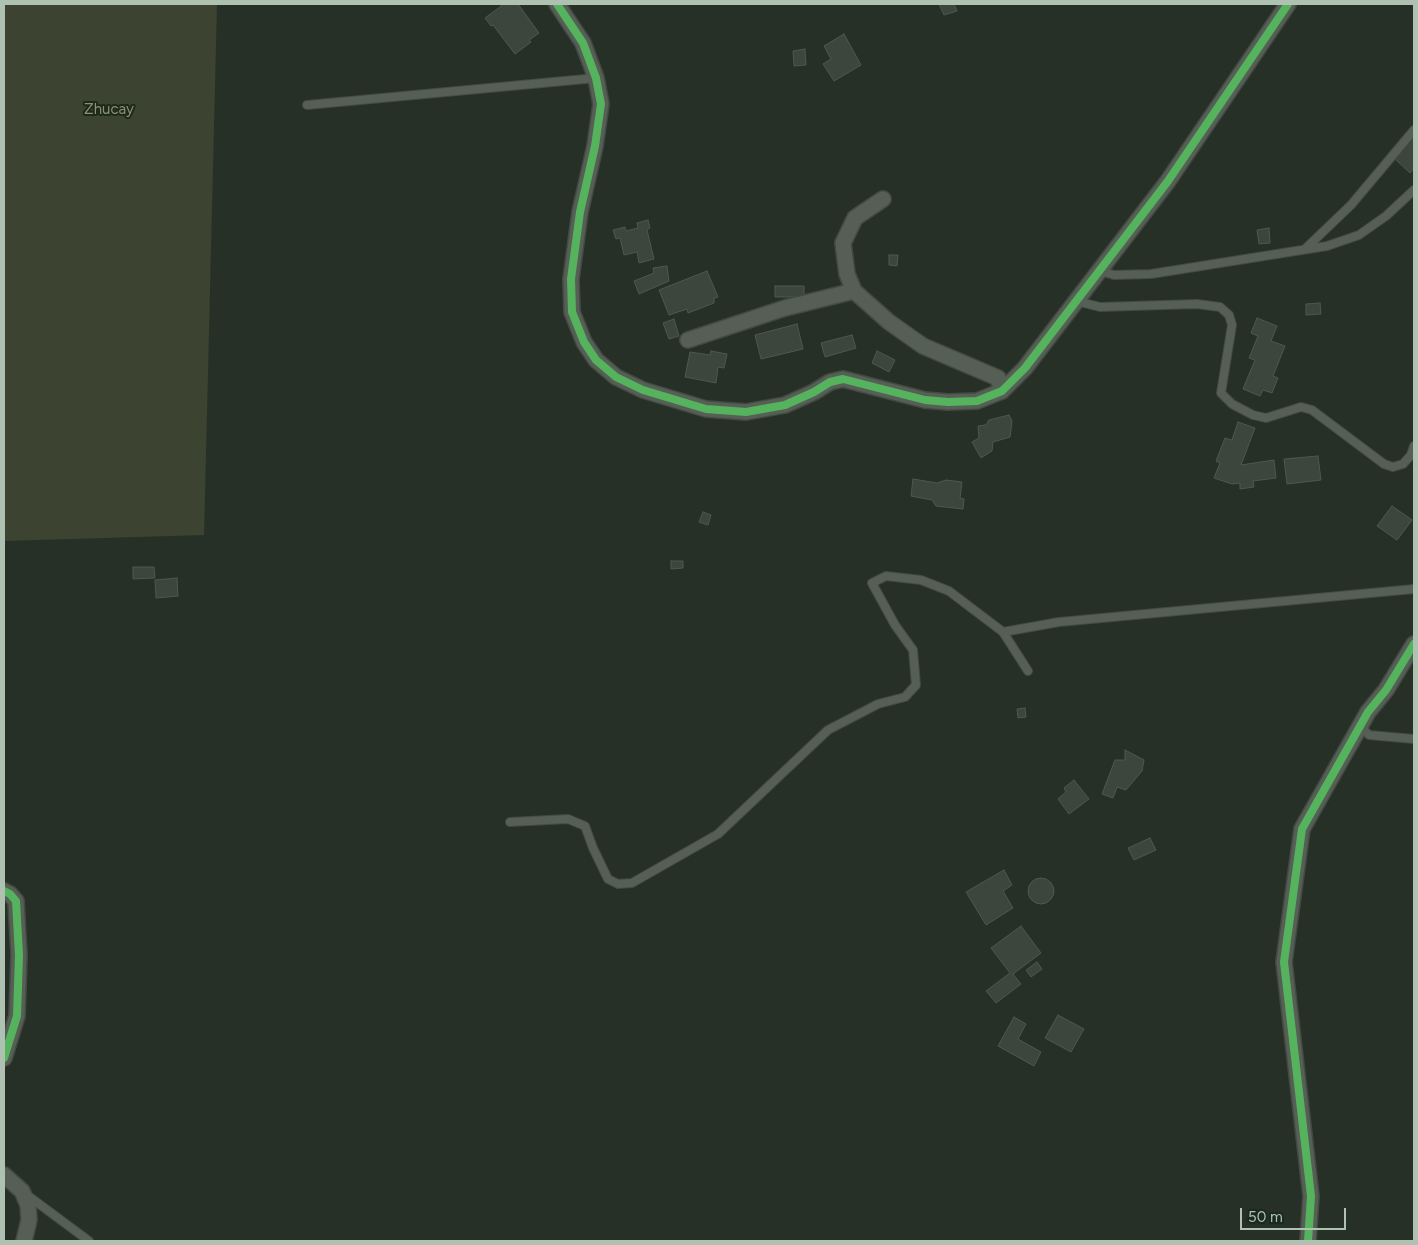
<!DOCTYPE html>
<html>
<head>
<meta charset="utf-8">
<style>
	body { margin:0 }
	#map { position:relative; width:1418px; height:1245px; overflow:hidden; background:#263026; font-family:Figtree,sans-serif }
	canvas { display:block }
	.frame { position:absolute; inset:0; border:5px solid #afc2b2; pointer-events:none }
	.scale { position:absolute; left:1240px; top:1208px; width:106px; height:22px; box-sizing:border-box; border:2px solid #afc2b2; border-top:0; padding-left:6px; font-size:15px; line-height:18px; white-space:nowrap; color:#afc2b2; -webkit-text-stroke:4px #1a2a1c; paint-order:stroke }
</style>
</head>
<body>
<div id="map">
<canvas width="1418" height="1245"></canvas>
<div class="frame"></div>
<div class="scale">50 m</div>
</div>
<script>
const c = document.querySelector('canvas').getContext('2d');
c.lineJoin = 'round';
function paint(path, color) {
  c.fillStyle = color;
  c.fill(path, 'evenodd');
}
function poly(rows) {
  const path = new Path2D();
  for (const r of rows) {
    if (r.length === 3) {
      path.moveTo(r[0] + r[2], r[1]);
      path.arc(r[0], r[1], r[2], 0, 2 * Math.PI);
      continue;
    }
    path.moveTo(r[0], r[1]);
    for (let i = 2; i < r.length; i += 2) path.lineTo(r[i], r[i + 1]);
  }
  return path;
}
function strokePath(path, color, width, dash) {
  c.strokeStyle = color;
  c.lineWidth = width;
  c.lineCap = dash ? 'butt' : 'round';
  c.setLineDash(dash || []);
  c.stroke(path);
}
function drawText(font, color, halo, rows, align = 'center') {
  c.font = font + ' Figtree,sans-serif';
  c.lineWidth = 4;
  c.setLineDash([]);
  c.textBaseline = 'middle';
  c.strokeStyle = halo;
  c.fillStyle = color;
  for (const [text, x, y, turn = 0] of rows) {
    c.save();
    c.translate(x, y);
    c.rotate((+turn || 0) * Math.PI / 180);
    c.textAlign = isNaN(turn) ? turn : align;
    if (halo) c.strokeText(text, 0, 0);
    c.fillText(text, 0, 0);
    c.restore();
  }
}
const green = poly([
	[4,4,217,4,204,535,4,541]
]);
const building = poly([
	[504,4,518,4,539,33,529,40,531,42,515,54,493,25,491,26,485,18,504,4],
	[939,4,954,4,957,11,944,15,939,4],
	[844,34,861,65,834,81,823,64,831,59,824,46,844,34],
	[805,49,806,65,794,66,793,51,805,49],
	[1414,135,1414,168,1410,173,1394,158,1414,135],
	[648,220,650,228,647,230,654,259,639,263,637,252,624,255,620,238,616,239,613,230,625,227,626,231,638,228,637,223,648,220],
	[1269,228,1270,243,1259,244,1257,230,1269,228],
	[889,255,898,255,897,266,889,265,889,255],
	[667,266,669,281,639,294,634,281,654,273,653,268,667,266],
	[707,271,718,297,714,298,714,303,688,313,687,309,669,315,659,290,707,271],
	[775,286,804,286,804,297,775,297,775,286],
	[1320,303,1321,314,1306,315,1306,304,1320,303],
	[1257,318,1277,326,1271,341,1285,346,1273,376,1278,378,1272,393,1263,390,1260,396,1243,389,1255,360,1249,358,1258,336,1251,333,1257,318],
	[674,319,679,336,669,339,663,323,674,319],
	[797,324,803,349,761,359,755,335,797,324],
	[852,335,856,348,825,357,821,343,852,335],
	[711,351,727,354,724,368,718,367,716,383,685,377,690,352,710,355,711,351],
	[877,351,895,360,889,372,872,363,877,351],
	[1009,415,1012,421,1010,437,993,442,992,451,981,458,972,442,979,438,978,426,986,425,989,420,1009,415],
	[1238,422,1255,428,1241,465,1274,460,1276,478,1253,481,1254,487,1240,489,1240,483,1232,484,1214,478,1220,463,1216,461,1225,438,1232,440,1238,422],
	[1318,456,1321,480,1287,484,1284,459,1318,456],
	[913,479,937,483,946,480,962,482,960,498,964,499,963,509,936,506,932,500,911,496,913,479],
	[1392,506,1412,520,1397,540,1377,526,1392,506],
	[703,512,711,515,708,525,699,522,703,512],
	[671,561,683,561,683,568,671,569,671,561],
	[133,567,154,567,155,578,133,579,133,567],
	[177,578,178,596,156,598,155,580,177,578],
	[1025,708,1026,717,1018,718,1017,709,1025,708],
	[1125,750,1144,760,1142,771,1126,790,1117,787,1113,798,1102,794,1115,760,1125,760,1125,750],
	[1074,780,1089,799,1069,814,1058,799,1066,792,1064,788,1074,780],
	[1150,838,1156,850,1134,860,1128,848,1150,838],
	[1004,870,1012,885,1003,891,1013,908,986,925,966,892,1004,870],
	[1041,891,13],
	[1021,926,1041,953,1013,974,1021,984,996,1003,986,991,1010,973,991,948,1021,926],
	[1037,962,1042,969,1031,977,1026,970,1037,962],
	[1058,1015,1084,1029,1071,1052,1045,1038,1058,1015],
	[1014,1017,1026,1024,1018,1039,1041,1052,1034,1066,998,1046,1014,1017]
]);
const lane = poly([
	[307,105,596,78],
	[1305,249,1351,205,1414,130],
	[1100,271,1114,275,1151,274,1327,246,1359,235,1386,216,1414,190],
	[1076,301,1100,307,1197,304,1220,307,1229,315,1232,325,1221,393,1232,404,1253,415,1266,418,1301,407,1312,410,1384,464,1393,467,1403,464,1411,455,1414,446],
	[1003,632,1059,622,1414,589],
	[1360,726,1369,735,1414,739],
	[510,822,568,819,585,826,593,848,608,879,618,884,632,883,718,834,828,730,878,704,905,697,916,685,913,650,895,625,872,583,886,576,921,580,949,591,1003,632,1028,671],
	[27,1195,89,1241]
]);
const street = poly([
	[557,4,583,43,596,78,601,104,595,146,580,212,571,279,572,312,584,342,596,360,616,377,643,390,706,409,746,412,785,405,814,392,830,382,843,379,925,400,948,402,977,401,1002,391,1025,368,1168,181,1288,4],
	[883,199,855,218,843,243,847,274,854,291,889,322,923,346,998,378,1002,391],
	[688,340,785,308,854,291],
	[4,891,10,894,16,901,19,955,17,1016,4,1058],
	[4,1175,22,1191,28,1205,29,1220,24,1241],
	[1308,1241,1311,1196,1284,962,1302,829,1368,712,1386,690,1414,644]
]);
const cycleway = poly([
	[557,4,583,43,596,78,601,104,595,146,580,212,571,279,572,312,584,342,596,360,616,377,643,390,706,409,746,412,785,405,814,392,830,382,843,379,925,400,948,402,977,401,1002,391,1025,368,1168,181,1288,4],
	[4,891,10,894,16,901,19,955,17,1016,4,1058],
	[1308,1241,1311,1196,1284,962,1302,829,1368,712,1386,690,1414,644]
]);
const parkNames = [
	["Zhucay",109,110]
];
paint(green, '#3c4330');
paint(building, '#3c463c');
strokePath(building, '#4d584f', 1);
strokePath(lane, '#434a43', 10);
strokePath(street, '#434a43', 18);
strokePath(lane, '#565f56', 8);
strokePath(street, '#565f56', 15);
strokePath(cycleway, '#56b35d', 8);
drawText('15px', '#968d70', '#1a2a1c', parkNames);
</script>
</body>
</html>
